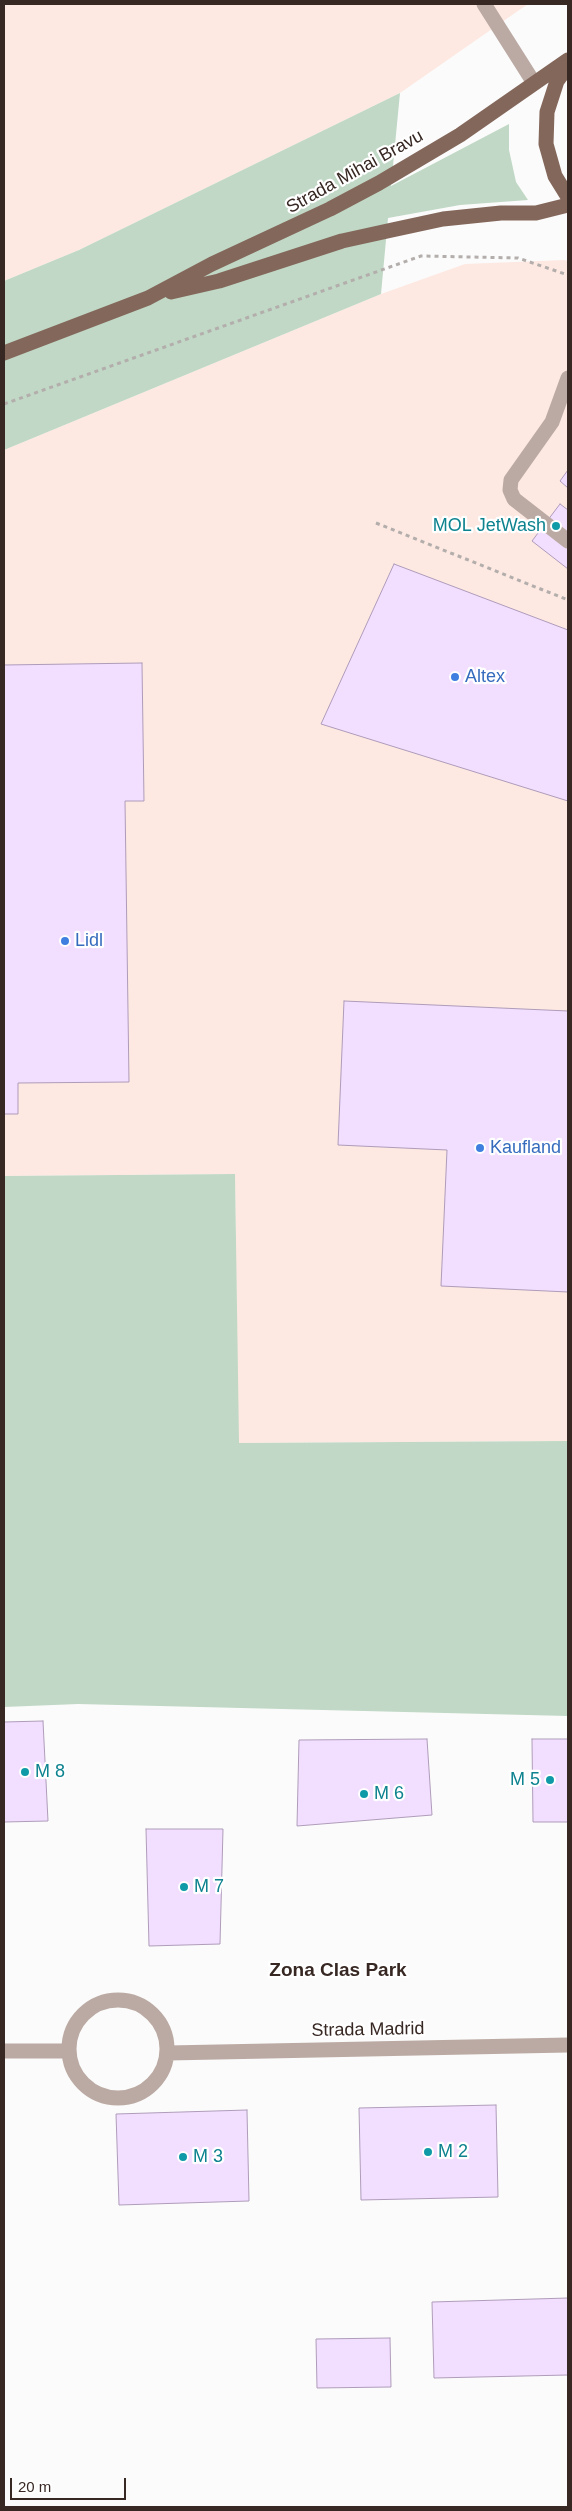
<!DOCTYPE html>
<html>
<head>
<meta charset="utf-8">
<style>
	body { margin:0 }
	#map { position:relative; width:572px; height:2511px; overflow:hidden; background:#fbfbfb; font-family:Arial,sans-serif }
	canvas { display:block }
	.frame { position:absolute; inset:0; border:5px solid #372823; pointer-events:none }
	.scale { position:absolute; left:10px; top:2478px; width:116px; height:22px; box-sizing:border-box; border:2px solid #372823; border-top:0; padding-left:6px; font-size:15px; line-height:18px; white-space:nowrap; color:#372823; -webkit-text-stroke:4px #fff; paint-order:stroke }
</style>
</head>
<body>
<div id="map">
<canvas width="572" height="2511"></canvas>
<div class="frame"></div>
<div class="scale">20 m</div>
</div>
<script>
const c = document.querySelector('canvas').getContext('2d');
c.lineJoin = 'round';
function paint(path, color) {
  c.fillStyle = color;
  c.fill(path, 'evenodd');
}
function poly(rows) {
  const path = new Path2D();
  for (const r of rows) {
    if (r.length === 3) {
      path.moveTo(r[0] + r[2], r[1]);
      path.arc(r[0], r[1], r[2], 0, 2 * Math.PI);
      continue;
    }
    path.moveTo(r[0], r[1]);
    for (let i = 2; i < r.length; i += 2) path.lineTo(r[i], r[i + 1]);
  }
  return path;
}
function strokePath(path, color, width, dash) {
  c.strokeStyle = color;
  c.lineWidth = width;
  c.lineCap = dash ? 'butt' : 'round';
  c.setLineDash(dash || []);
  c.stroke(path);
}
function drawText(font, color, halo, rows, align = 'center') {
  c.font = font + ' Arial,sans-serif';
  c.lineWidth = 4.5;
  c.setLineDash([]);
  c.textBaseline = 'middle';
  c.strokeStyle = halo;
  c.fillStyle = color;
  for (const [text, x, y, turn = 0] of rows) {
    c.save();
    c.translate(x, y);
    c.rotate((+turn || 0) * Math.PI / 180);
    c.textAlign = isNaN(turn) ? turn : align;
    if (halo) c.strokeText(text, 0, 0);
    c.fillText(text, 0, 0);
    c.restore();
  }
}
const built = poly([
	[4,4,528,4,400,93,79,250,4,281],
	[564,260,568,261,568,1441,238,1443,235,1174,4,1176,4,450,381,294,465,264]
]);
const green = poly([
	[400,93,391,186,509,124,509,150,516,182,528,200,460,205,388,218,381,294,4,450,4,281,79,250],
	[235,1174,239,1443,568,1441,568,1716,78,1704,4,1707,4,1176]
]);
const building = poly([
	[568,470,568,488,560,481,568,470],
	[560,504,568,510,568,569,532,541,560,504],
	[394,564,568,630,568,801,321,724,394,564],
	[142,663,144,801,125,801,129,1082,18,1083,18,1114,4,1114,4,665,142,663],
	[344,1001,568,1011,568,1292,441,1286,447,1150,338,1145,344,1001],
	[43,1721,48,1821,4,1822,4,1722,43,1721],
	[427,1739,432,1815,297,1826,299,1740,427,1739],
	[532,1739,568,1739,568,1822,533,1822,532,1739],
	[146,1829,223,1829,220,1944,149,1946,146,1829],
	[496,2105,498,2197,361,2200,359,2108,496,2105],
	[247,2110,249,2201,119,2205,116,2114,247,2110],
	[568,2298,568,2375,434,2378,432,2302,568,2298],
	[390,2338,391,2387,317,2388,316,2339,390,2338]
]);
const path = poly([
	[4,404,421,256,518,258,568,275],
	[376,523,568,600]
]);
const minor = poly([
	[484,4,534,83],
	[568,378,552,422,511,480,510,490,514,499,568,541],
	[118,2049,49],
	[4,2051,69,2051],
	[168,2053,568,2045]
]);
const major = poly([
	[568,66,557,81,547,112,546,144,555,176,568,197],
	[171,292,219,281,342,241,392,230,443,219,501,213,536,213,568,205],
	[4,353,148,298,212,264,330,209,379,183,460,135,568,60]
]);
const markers = [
	[556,526,5,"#0f9aa8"],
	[455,677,5,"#3f7fe0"],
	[65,941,5,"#3f7fe0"],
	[480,1148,5,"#3f7fe0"],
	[25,1772,5,"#0f9aa8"],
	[550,1780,5,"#0f9aa8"],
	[364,1794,5,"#0f9aa8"],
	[184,1887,5,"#0f9aa8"],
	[428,2152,5,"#0f9aa8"],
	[183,2157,5,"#0f9aa8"]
];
const streetNames = [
	["Strada Mihai Bravu",355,172,-29],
	["Strada Madrid",368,2030,-1]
];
const cultureNames = [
	["MOL JetWash",546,526,"right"],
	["M 8",35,1772],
	["M 5",540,1780,"right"],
	["M 6",374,1794],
	["M 7",194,1887],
	["M 2",438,2152],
	["M 3",193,2157]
];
const shopNames = [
	["Altex",465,677],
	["Lidl",75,941],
	["Kaufland",490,1148]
];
const neighbourhoodNames = [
	["Zona Clas Park",338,1971]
];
paint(built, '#fde9e2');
paint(green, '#c0d8c5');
paint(building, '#f2deff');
strokePath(building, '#af9cba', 1);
strokePath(path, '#b3aeac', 3, [4, 4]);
strokePath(minor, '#bbaaa3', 15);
strokePath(major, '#84675b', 15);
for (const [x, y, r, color] of markers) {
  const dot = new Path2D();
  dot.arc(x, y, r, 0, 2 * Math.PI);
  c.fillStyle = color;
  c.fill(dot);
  strokePath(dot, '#fff', 2);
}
drawText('18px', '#372823', '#fff', streetNames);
drawText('18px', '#0d838f', '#fff', cultureNames, 'left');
drawText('18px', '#366cbe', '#fff', shopNames, 'left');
drawText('bold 19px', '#372823', '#fff', neighbourhoodNames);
</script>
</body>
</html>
